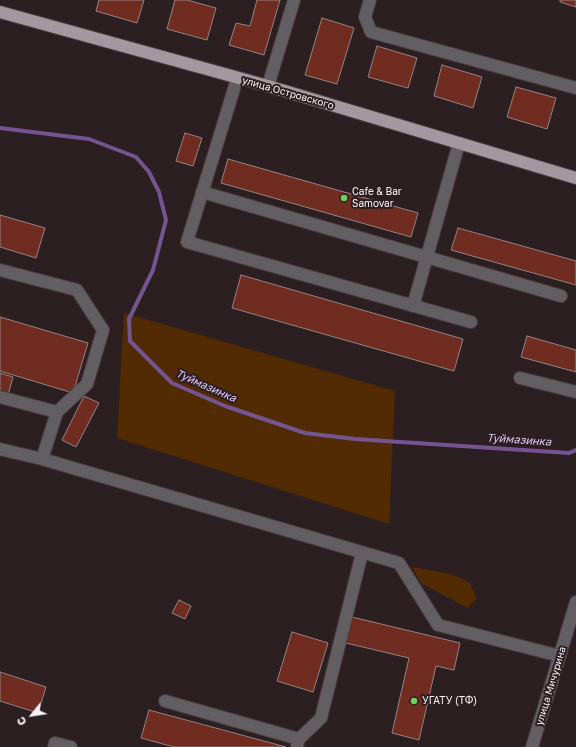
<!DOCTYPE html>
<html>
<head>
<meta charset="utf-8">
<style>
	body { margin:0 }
	#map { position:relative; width:576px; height:747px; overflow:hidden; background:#2c1f22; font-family:"Golos Text",sans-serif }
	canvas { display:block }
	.north { position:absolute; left:12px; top:695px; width:40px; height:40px; -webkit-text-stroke:3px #2c1f22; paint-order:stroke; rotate:240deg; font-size:11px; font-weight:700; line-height:16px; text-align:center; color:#fbf2f3 }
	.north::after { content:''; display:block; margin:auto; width:14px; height:18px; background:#fbf2f3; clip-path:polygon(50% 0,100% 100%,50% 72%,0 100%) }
</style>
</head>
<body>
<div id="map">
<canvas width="576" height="747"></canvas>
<div class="north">С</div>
</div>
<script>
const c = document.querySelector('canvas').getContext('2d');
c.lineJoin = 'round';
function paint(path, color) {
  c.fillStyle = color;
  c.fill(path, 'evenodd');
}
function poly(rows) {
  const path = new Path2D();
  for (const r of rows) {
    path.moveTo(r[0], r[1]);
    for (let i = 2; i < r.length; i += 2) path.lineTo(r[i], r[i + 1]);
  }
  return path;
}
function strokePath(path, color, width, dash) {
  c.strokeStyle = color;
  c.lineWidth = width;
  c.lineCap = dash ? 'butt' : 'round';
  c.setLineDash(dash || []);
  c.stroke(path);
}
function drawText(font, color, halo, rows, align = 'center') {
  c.font = font + ' "Golos Text",sans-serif';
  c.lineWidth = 4;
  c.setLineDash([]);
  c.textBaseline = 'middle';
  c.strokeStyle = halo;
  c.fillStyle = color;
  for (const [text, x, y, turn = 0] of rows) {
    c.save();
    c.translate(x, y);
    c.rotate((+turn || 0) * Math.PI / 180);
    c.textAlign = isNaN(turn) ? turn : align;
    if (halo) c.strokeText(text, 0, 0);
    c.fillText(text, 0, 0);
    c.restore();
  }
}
const green = poly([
	[124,313,395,391,389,524,117,438],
	[412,567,451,574,469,582,477,598,468,608,421,583]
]);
const stream = poly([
	[0,128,89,139,136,157,149,172,159,192,166,220,153,270,129,319,130,341,172,383,225,406,305,433,355,439,569,453,576,450]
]);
const building = poly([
	[99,0,144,0,137,23,96,11,99,0],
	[175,0,187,0,216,8,207,40,167,29,175,0],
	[257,0,280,0,264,55,229,45,236,23,250,26,257,0],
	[560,0,576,0,576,7,560,2,560,0],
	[322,18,354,28,337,84,305,75,322,18],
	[377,46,417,58,408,88,368,77,377,46],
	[442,65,482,77,473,108,434,96,442,65],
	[516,87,556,98,547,129,507,117,516,87],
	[185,133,202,138,193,166,176,161,185,133],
	[228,159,418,213,411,237,221,183,228,159],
	[0,215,45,228,36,258,0,247,0,215],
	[458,228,576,261,576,285,451,250,458,228],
	[241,275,463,339,454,371,232,308,241,275],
	[0,317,88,343,73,393,0,371,0,317],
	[527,336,576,350,576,372,521,357,527,336],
	[0,373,13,377,8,395,0,393,0,373],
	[84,396,99,403,76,447,62,440,84,396],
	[179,600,191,606,185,619,172,613,179,600],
	[352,617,460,643,454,670,436,666,419,740,392,733,409,658,346,643,352,617],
	[292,632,328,643,313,692,277,681,292,632],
	[0,672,46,687,38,713,0,701,0,672],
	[149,710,286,747,174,747,141,738,149,710]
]);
const minor = poly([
	[370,0,365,17,371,32,576,88],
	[237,79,187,242,471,322],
	[268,86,294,0],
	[202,192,561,296],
	[0,270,77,290,103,330,87,384,57,412],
	[413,306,459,143],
	[520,378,576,392],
	[0,397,57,412,42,459,0,449],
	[42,459,399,563,438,625,560,656],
	[165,701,299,739,297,746],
	[299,739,321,718,362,553],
	[54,747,55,743,71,747],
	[532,747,576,602]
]);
const major = poly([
	[0,12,268,86,576,178]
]);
const markers = [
	[344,198,4,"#6cd362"],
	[414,701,4,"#6cd362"]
];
const streetNames = [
	["улица Островского",288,93,16],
	["улица Мичурина",551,686,-73]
];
const poiNames = [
	["Cafe & Bar",352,192],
	["Samovar",352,204],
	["УГАТУ (ТФ)",422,701]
];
const waterNames = [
	["Туймазинка",206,386,24],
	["Туймазинка",519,440,4]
];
paint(green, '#532b02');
strokePath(stream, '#755591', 4);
paint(building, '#702c21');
strokePath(building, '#948582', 1);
strokePath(minor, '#493d3f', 14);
strokePath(major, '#493d3f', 14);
strokePath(minor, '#635e62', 12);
strokePath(major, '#a398a0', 12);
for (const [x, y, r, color] of markers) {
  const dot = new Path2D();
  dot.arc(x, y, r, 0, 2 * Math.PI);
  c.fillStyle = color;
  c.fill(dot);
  strokePath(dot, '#2c1f22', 1.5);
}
drawText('10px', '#fbf2f3', '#2c1f22', streetNames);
drawText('10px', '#fbf2f3', '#2c1f22', poiNames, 'left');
drawText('italic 11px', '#e0c4f9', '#2c1f22', waterNames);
</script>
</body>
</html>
